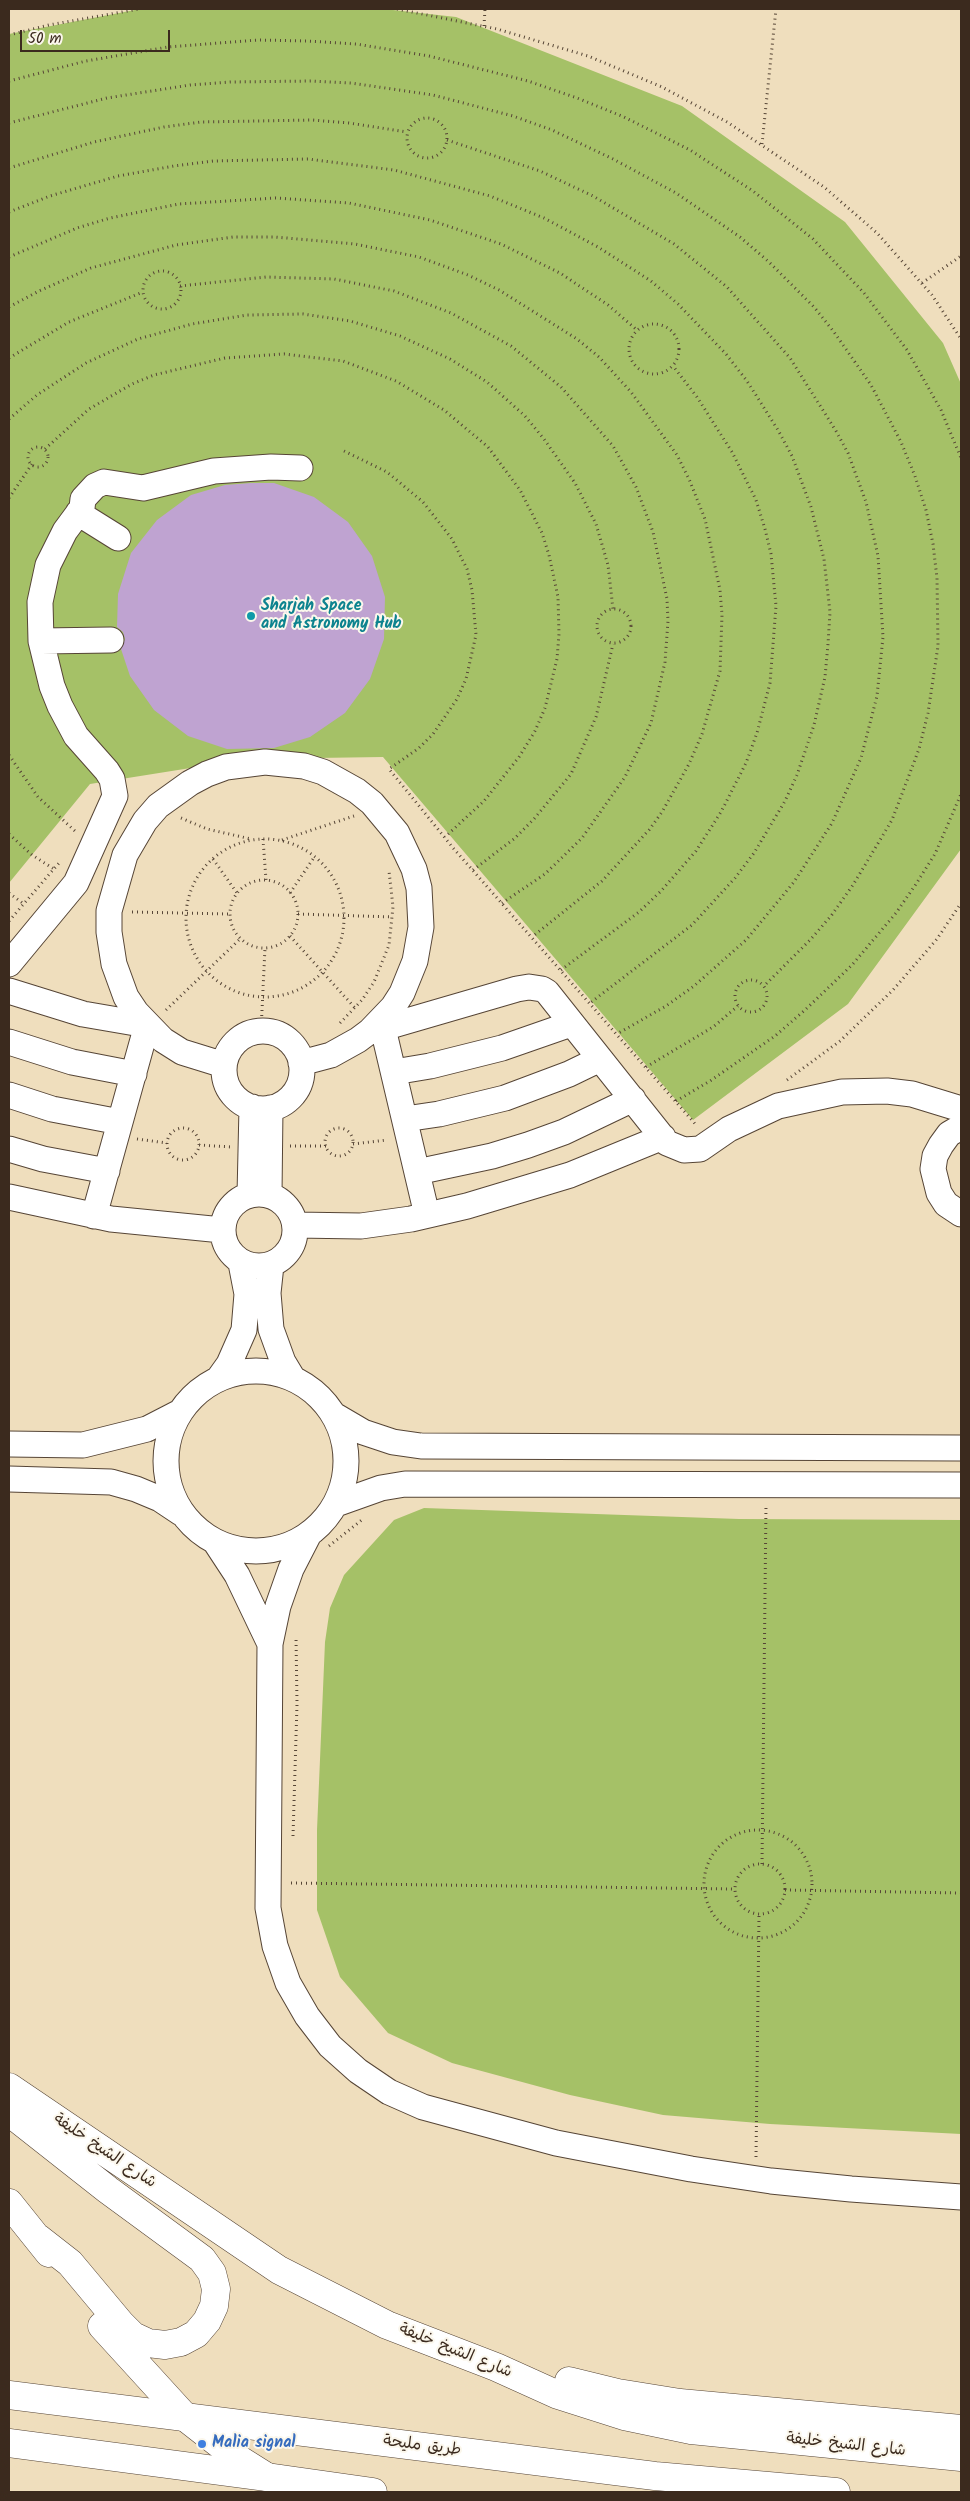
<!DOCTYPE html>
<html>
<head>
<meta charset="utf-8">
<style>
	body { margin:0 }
	#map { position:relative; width:970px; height:2501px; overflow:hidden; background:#efdebd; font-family:Kalam,sans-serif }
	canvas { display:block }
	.frame { position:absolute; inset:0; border:10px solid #3b2a1e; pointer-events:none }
	.scale { position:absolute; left:20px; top:30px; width:150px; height:22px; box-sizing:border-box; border:2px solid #3b2a1e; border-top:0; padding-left:6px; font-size:15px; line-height:18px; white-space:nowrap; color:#3b2a1e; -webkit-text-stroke:4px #fbf7ec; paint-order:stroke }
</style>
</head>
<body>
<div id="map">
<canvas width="970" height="2501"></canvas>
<div class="frame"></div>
<div class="scale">50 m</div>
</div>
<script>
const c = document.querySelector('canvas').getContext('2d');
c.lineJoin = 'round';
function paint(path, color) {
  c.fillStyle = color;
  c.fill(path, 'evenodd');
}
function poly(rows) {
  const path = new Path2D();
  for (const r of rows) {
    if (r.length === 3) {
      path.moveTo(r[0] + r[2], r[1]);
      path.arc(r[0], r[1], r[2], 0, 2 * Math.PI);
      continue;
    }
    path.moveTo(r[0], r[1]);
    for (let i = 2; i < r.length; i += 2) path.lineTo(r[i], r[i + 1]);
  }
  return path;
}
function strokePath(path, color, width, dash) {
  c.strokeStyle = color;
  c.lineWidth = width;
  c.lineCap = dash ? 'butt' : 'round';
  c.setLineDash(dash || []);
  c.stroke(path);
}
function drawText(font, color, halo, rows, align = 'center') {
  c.font = font + ' Kalam,"Playpen Sans Arabic",sans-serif';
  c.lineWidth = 4;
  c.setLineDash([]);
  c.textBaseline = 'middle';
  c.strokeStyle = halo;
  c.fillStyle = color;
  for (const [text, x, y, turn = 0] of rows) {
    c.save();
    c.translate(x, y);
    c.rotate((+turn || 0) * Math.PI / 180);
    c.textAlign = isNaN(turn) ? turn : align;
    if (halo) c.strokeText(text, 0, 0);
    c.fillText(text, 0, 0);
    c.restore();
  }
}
const green = poly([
	[140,9,384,9,456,17,682,106,845,222,943,343,961,384,961,849,848,1004,693,1120,383,757,247,759,90,784,9,883,9,34],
	[424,1508,739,1519,961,1520,961,2134,770,2124,663,2115,570,2095,452,2063,388,2033,340,1977,317,1910,317,1830,325,1642,330,1608,344,1575,394,1520]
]);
const building = poly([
	[251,483,274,483,314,497,348,522,372,556,385,597,384,639,370,679,345,713,310,737,274,748,227,749,188,736,154,710,130,676,121,649,125,639,123,632,117,627,118,594,131,553,157,520,191,495,225,485]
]);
const path = poly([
	[397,9,497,29,588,56,662,87,727,122,824,187,877,233,932,295,961,339],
	[484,26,485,9],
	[9,35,49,25,139,9],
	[9,81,86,61,168,47,258,40,307,41,356,44,429,56,528,81,577,98,624,117,690,150,753,191,813,239,864,293,907,350,941,410,961,458],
	[427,138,20],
	[9,123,107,98,190,85,230,82,311,81,351,83,433,95,513,116,552,130,613,159,676,193,740,237,769,262,814,307,834,332,871,385,901,442,915,476,926,510,933,544,937,578,938,646,928,713,919,749,892,820,853,885,831,916,810,940,764,986],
	[447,140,540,171,593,196,674,244,727,287,790,358,836,431,848,453,866,502,878,556,883,637,877,696,861,758,832,823,794,882,746,940,694,986,666,1006,617,1034],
	[762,144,776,9],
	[9,168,94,142,164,127,201,122,312,120,349,123,407,132],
	[9,212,50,196,118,176,174,166,213,161,308,159,394,170,490,196,544,218,598,247,651,281,678,304,726,354,747,381,778,430,792,456,811,507,824,559,830,612,828,644,825,677,814,725,797,775,785,801,754,853,735,878,692,925,590,1003],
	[9,257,77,228,110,218,179,204,276,198,349,203,430,220,501,244,560,273,608,305,637,330],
	[162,290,19],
	[922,283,961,256],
	[180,286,266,277,334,279,394,291,451,313,511,346,561,387,613,446,636,487,653,532,667,599,668,621,665,662,651,723,625,777,582,838,545,874,502,903],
	[9,307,39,291,91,268,176,245,233,237,275,237,355,244,419,257,468,275,499,290,577,339,599,357,631,392,677,455,689,479,705,519,720,590,722,615,720,671,702,734,689,764,662,812,649,830,602,881,532,937],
	[654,349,25],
	[9,358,69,322,143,292],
	[9,419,37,395,86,363,138,339,192,324,247,315,303,314,350,321,400,336,450,359,487,382,525,416,544,439,575,483,596,524,608,565,613,609],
	[38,457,10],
	[45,449,89,409,132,384,154,375,225,358,284,354,343,361,396,381,444,410,488,447,520,490,542,533,549,555,558,597,559,634,557,659,545,708,535,731,519,757,484,801,445,837],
	[344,451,387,472,423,502,452,539,467,569,472,590,476,635,466,679,457,699,433,734,419,748,389,769,454,849,697,1126],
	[9,498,32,464],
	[614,626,17],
	[9,755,38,797,75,831],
	[181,818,207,829,251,839],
	[9,834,32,855,54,869],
	[265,918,79],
	[263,839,266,880],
	[282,840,354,816],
	[213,859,237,893],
	[473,870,514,839,534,819,571,774,596,717,613,644],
	[264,914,34],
	[9,893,24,904],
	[290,893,315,856],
	[132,912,229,914],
	[298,914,393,917],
	[9,921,59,863],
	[290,936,355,1008],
	[561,970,639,912,661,891,696,851,721,812,746,763,757,733,770,683,776,606,771,554,765,529,756,500,732,452,697,397,673,366],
	[751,996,16],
	[166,1010,240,939],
	[340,1023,362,1000,374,982,389,945,393,907,389,871],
	[261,1031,265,948],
	[646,1067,713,1027,738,1006],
	[787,1080,840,1041,893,990,937,939,961,903],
	[676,1101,710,1081,775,1036,805,1010,852,965,896,913,916,884,935,854,961,794],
	[183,1144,16],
	[339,1142,14],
	[137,1139,167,1143],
	[353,1144,387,1140],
	[199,1145,231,1147],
	[290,1146,326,1146],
	[329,1546,363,1519],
	[758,1884,54],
	[293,1836,297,1704,296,1637],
	[760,1889,25],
	[762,1864,766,1505],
	[291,1883,735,1889],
	[785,1890,961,1893],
	[756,2157,759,1914]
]);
const minor = poly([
	[78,513,118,538],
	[41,641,111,640],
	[9,964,76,883,115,796,112,779,107,771,76,736,60,706,52,686,41,641,40,602,48,565,65,531,82,508,83,499,95,486,104,482,143,488,214,471,271,467,300,468],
	[9,991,83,1014,147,1025,94,1216],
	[381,1020,427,1215],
	[383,1028,517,989,529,987,542,989,547,992,667,1143,684,1150,700,1149,729,1129,778,1106,842,1092,887,1091,912,1094,961,1109],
	[263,1070,39],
	[9,1042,72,1062,134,1074],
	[224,1065,182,1052,163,1040,136,1012,126,997,114,964,109,932,109,911,125,855,145,821,158,806,190,783,207,774,226,767,265,762,304,766,323,772,357,791,372,803,397,833,414,869,419,888,421,927,415,961,402,993,393,1007,370,1031,358,1040,331,1055,301,1063],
	[394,1072,430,1066,502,1048,571,1024],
	[9,1095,52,1109,120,1122],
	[405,1119,439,1114,505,1098,569,1074,600,1059],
	[961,1127,949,1134,941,1145,935,1156,933,1169,939,1193,946,1204,961,1214],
	[9,1149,43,1159,107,1171],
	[417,1172,492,1156,528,1145,564,1132,633,1099],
	[259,1230,36],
	[250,1195,252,1107],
	[269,1195,270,1108],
	[9,1197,111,1219,222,1230],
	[295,1225,361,1226,411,1219,467,1206,570,1175,663,1137],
	[271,1265,268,1293,271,1329,283,1362,292,1377],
	[256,1461,90],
	[219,1378,229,1364,244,1330,247,1294,241,1263],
	[334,1415,363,1432,393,1442,421,1446,961,1448],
	[9,1444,83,1445,147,1429,180,1412],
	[9,1479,111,1482,136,1489,160,1499,181,1513],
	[336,1504,381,1488,405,1484,961,1485],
	[309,1534,291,1569,278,1606,270,1644,268,1908,275,1946,288,1983,307,2016,330,2046,358,2071,389,2092,423,2107,556,2143,691,2169,771,2181,851,2189,961,2197],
	[216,1543,237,1575,270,1644]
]);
const major = poly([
	[9,2395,655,2476,836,2492],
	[9,2443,267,2477]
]);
const highway = poly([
	[9,2087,279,2270,387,2325,496,2367,558,2395,624,2416,691,2430,961,2457],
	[9,2112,108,2190,202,2259,212,2273,216,2289,214,2306,207,2321,196,2334,181,2342,165,2345,148,2343,133,2336,121,2324,70,2263,38,2238],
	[9,2203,49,2253],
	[102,2326,185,2417,240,2460,267,2477,373,2492],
	[569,2381,618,2393,680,2403,961,2429]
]);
const markers = [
	[251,616,5,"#0f9aa8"],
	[202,2444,5,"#3f7fe0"]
];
const cultureNames = [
	["Sharjah Space",261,607],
	["and Astronomy Hub",261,625]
];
const streetNames = [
	["شارع الشيخ خليفة",104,2152,34],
	["شارع الشيخ خليفة",455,2352,22],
	["شارع الشيخ خليفة",846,2446,6],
	["طريق مليحة",422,2447,7]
];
const shopNames = [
	["Malia signal",212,2444]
];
paint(green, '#a5c167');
paint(building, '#bfa3d1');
strokePath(minor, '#564536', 27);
strokePath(major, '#564536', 29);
strokePath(highway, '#564536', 29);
strokePath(path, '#564536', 3, [1, 4]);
strokePath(minor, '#fff', 25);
strokePath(major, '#fff', 28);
strokePath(highway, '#fff', 28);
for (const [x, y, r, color] of markers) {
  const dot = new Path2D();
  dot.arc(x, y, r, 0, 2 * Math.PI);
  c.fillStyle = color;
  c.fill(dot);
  strokePath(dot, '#fbf7ec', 2);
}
drawText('bold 16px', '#0d838f', '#fbf7ec', cultureNames, 'left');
drawText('16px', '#3b2a1e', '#fbf7ec', streetNames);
drawText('bold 16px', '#366cbe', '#fbf7ec', shopNames, 'left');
</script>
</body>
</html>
